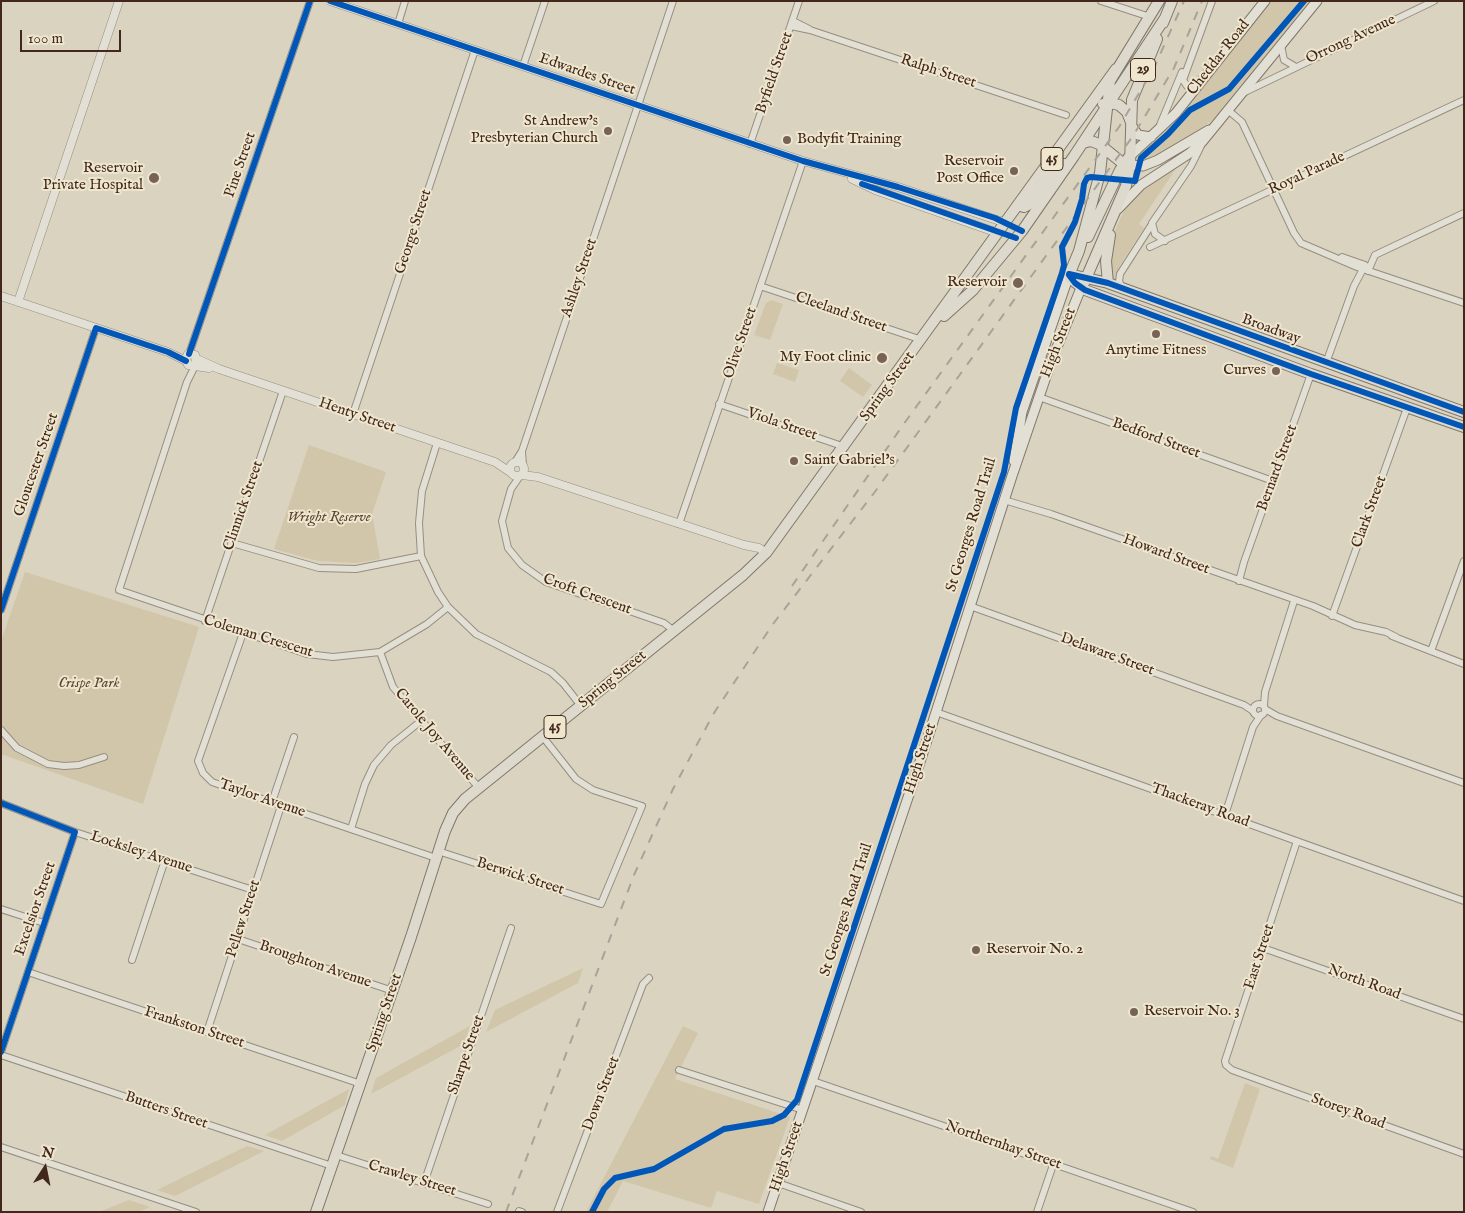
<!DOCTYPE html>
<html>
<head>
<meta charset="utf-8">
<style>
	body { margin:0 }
	#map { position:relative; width:1465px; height:1213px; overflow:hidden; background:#dad3bf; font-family:"IM FELL English",serif }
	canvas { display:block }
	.frame { position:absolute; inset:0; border:2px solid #42271c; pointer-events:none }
	.north { position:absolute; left:20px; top:1143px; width:50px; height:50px; -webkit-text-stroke:4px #efe6ce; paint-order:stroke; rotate:11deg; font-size:14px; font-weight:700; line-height:20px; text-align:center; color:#42271c }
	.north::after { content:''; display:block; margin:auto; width:18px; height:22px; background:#42271c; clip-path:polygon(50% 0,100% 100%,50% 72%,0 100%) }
	.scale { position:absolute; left:20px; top:30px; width:101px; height:22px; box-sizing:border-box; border:2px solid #42271c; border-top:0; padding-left:6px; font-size:15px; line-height:18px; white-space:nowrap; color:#42271c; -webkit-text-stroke:4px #efe6ce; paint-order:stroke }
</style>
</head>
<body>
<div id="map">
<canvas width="1465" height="1213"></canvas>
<div class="frame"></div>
<div class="north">N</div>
<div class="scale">100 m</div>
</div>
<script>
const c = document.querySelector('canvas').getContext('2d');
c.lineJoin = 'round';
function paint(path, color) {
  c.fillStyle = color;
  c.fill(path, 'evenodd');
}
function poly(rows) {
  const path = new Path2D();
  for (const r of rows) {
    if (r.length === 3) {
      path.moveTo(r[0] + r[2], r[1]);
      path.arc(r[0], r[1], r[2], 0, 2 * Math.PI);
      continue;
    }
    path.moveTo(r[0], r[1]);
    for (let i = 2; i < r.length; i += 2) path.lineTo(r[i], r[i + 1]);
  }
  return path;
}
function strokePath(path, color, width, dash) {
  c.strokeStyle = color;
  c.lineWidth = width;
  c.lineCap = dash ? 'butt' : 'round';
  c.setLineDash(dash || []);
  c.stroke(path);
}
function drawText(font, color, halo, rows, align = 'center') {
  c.font = font + ' "IM FELL English",serif';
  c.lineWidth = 4;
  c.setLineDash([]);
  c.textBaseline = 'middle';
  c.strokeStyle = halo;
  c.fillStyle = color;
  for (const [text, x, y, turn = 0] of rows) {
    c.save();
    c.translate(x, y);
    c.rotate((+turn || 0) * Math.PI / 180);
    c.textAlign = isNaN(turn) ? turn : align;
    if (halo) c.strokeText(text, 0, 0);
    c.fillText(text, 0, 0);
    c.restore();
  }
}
const green = poly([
	[1270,1,1313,1,1214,119,1175,148,1146,161,1135,162,1141,151,1179,115],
	[1177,167,1139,224,1144,228,1120,265,1115,281,1109,277,1112,237,1127,204,1138,192],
	[771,300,783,304,770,340,754,335,766,303],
	[777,363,799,370,795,382,773,374],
	[849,368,872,385,863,397,840,381],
	[309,445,386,472,372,514,380,559,357,563,318,561,274,549],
	[25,572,199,627,143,804,1,754,1,641],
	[583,968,578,983,486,1032,495,1010],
	[470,1026,464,1044,371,1094,376,1078],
	[683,1026,698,1033,675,1079,790,1117,759,1204,717,1191,711,1208,623,1181,607,1212,586,1212],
	[1245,1083,1260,1089,1233,1168,1210,1159,1211,1156,1218,1159],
	[349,1089,345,1105,282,1141,265,1135],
	[247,1146,264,1151,175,1196,157,1190],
	[129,1200,150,1207,138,1212,99,1212]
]);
const minor = poly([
	[1101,1,1150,17],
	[793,21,809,29],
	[398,24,405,1],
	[791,26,810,30,1066,115],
	[1281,45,1284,60,1296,67],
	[523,66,545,1],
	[1196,88,1187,86,1183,80,1212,1],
	[1245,92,1434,1],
	[1229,111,1242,122,1294,233,1301,243,1357,267,1464,303],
	[1160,125,1182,72],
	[750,144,799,1],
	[1165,241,1155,234,1152,223,1191,166,1201,146],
	[1150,247,1464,100],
	[1342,257,1365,265],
	[1368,271,1375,255,1464,213],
	[760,286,922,340],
	[1124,289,1119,282,1120,274,1152,224],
	[189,354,310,1],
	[1326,363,1354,286,1363,269,1362,264],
	[195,366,187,382,119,590,307,654,333,657,380,652,427,624,448,607],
	[1039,397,1273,481],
	[719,404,845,447],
	[353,414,475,50],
	[437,443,422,491,419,523,421,556,438,592,448,607,476,634,551,672,563,683,581,706],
	[522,452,523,465],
	[515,462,522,451,673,1],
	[520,476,511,489,502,521,508,548,522,565,546,582,664,623,674,631],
	[1004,500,1051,514,1313,606,1355,625,1386,632,1396,637],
	[679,524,803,161],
	[232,543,319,568,356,569,421,556],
	[1239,581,1244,562,1311,374],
	[970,606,1244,705,1253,711],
	[1,610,96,328],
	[1332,616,1407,408],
	[205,621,283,391],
	[243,633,198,761,203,773,212,782,436,858],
	[1392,636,1464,664],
	[1431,651,1464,561],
	[380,652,393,687,479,788],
	[1259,710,6],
	[1264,706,1265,692,1294,601],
	[1265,709,1277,716,1464,783],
	[936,712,1464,901],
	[1,730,17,748,48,764,64,766,79,765,104,757],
	[272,802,294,737],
	[1,803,75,832,253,890],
	[1225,815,1253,727,1261,715],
	[351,829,365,784,374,765,391,745,421,721],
	[1297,841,1225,1061,1226,1065,1232,1070,1464,1154],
	[438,851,601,904,642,806,593,790,576,779,543,737],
	[1,909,44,923],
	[238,939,393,991],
	[1263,948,1464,1019],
	[132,960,165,860],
	[28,972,361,1084],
	[207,1032,281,806],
	[1,1052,75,832],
	[1,1055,332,1166],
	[679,1070,803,1110],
	[813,1081,1193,1212],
	[1,1147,196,1212],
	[336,1155,488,1204],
	[424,1183,511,928],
	[778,1183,861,1212],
	[519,1211,522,1212],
	[557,1212,643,984,649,978],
	[1037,1212,1053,1165]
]);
const tertiary = poly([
	[330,1,803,161,898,187,1006,223],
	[852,179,875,190,998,233],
	[1,296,168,352,186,361],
	[18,302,119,1],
	[197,359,219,369,495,462,510,472],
	[196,365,195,355,188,354,186,358,188,365,209,368],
	[517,469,7],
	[522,475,538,477,744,545,759,548,766,553]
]);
const secondary = poly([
	[1131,125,1138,135,1151,137],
	[1130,156,1176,113,1265,1],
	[1130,165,1143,166,1158,160,1209,130],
	[1118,209,1141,185,1190,153,1202,142,1317,1],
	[1014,461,1022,412,1069,275],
	[768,1212,920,762,1012,476,1051,362,1081,288]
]);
const primary = poly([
	[1159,1,1110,81,1100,173,1079,251,1069,275,1071,279,1085,290,1311,374,1464,427],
	[1163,23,1172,1],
	[1103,104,1110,103,1119,105,1127,112,1130,120],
	[1083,143,1091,141,1099,144,1120,161,1129,165],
	[1018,205,1024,207,1028,205,1052,174,1064,164],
	[1088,237,1120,170,1129,157],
	[1069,274,1108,283,1464,412],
	[1084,283,1126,186,1130,165,1132,100,1157,39],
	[1108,283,1106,261,1110,235],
	[944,316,973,290,1022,231,1074,156,1165,18],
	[316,1212,411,937,445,831,453,813,465,799,743,575,766,553,1116,69]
]);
const rail = poly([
	[792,586,903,425,1119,127,1154,68,1184,1],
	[506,1212,634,875,673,789,714,713,773,624,874,493,1133,136,1174,68,1202,1]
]);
const cycleway = poly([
	[330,1,803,161,898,187,995,218,1022,231],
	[862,184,1016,238],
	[1069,274,1108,283,1464,412],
	[1069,275,1075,283,1085,290,1311,374,1464,427],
	[189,354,310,1],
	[1,610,96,328,168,352,186,361],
	[1,803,75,832,1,1052],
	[592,1212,604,1189,615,1178,654,1169,724,1129,772,1121,784,1115,797,1100,1004,472,1016,408,1062,273,1064,265,1062,247,1075,222,1082,199,1084,184,1087,178,1091,177,1135,181,1141,158,1168,134,1190,110,1229,89,1304,1]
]);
const markers = [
	[608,131,5,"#776355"],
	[787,140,5,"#776355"],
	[1014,171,5,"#776355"],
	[154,178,6,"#776355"],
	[1018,283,6,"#776355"],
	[1156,334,5,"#776355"],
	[882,358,6,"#776355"],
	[1276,371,5,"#776355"],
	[794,461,5,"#776355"],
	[976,950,5,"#776355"],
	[1134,1012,5,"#776355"]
];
const shields = [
	[1143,70,25],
	[1052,159,22],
	[555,727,22]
];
const shieldNames = [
	["29",1143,70],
	["45",1052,159],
	["45",555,727]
];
const streetNames = [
	["Orrong Avenue",1351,40,-25],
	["Cheddar Road",1219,58,-52],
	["Ralph Street",938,72,18],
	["Byfield Street",775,73,-71],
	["Edwardes Street",587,75,19],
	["Pine Street",241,165,-71],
	["Royal Parade",1307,174,-25],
	["George Street",414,232,-72],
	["Ashley Street",580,278,-71],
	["Cleeland Street",841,313,19],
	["Broadway",1271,330,20],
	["Olive Street",741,343,-71],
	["High Street",1059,343,-69],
	["Spring Street",888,387,-54],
	["Henty Street",357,416,19],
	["Viola Street",782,425,19],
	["Bedford Street",1156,439,20],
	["Gloucester Street",37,465,-71],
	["Bernard Street",1278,468,-70],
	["Clinnick Street",244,506,-71],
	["Clark Street",1370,512,-70],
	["St Georges Road Trail",972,525,-73],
	["Howard Street",1166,555,20],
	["Croft Crescent",587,595,20],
	["Coleman Crescent",258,637,17],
	["Delaware Street",1107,655,20],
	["Spring Street",613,680,-39],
	["Carole Joy Avenue",434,735,50],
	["High Street",921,759,-72],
	["Taylor Avenue",262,799,19],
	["Thackeray Road",1200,806,20],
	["Locksley Avenue",141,853,18],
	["Berwick Street",520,877,18],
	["Excelsior Street",36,909,-71],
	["St Georges Road Trail",847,910,-72],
	["Pellew Street",244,919,-72],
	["East Street",1260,957,-72],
	["Broughton Avenue",315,965,19],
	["North Road",1364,983,20],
	["Spring Street",385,1013,-71],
	["Frankston Street",194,1028,18],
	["Sharpe Street",467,1055,-71],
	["Down Street",602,1094,-69],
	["Butters Street",166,1111,19],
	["Storey Road",1348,1112,20],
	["Northernhay Street",1003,1146,19],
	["High Street",787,1157,-71],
	["Crawley Street",412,1179,17]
];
const poiNames = [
	["St Andrew's",598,122],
	["Presbyterian Church",598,139],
	["Bodyfit Training",797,140,"left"],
	["Reservoir",1004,162],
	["Post Office",1004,179],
	["Reservoir",143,169],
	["Private Hospital",143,186],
	["Reservoir",1007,283],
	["Anytime Fitness",1156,351,"center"],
	["My Foot clinic",871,358],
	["Curves",1266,371],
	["Saint Gabriel's",804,461,"left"],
	["Reservoir No. 2",986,950,"left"],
	["Reservoir No. 3",1144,1012,"left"]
];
const parkNames = [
	["Wright Reserve",329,518],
	["Crispe Park",89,684]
];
paint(green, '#d1c6aa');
strokePath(minor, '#968e81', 8);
strokePath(tertiary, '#968e81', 9);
strokePath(secondary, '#80776c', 11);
strokePath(primary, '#80776c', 12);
strokePath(minor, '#e2dfd5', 6);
strokePath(tertiary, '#e2dfd5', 8);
strokePath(secondary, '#e2dfd5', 9);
strokePath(primary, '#ddd9cd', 10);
strokePath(rail, '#a8a299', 2, [9, 9]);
strokePath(cycleway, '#0057b8', 6);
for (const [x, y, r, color] of markers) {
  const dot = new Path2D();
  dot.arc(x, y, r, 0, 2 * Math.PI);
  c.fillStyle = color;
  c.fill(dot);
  strokePath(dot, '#efe6ce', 2);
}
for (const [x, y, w] of shields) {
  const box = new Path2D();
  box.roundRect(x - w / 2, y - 11.5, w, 23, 4);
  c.fillStyle = '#efe6ce';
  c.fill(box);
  strokePath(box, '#42271c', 1);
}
drawText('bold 14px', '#42271c', null, shieldNames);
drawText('15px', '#42271c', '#efe6ce', streetNames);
drawText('15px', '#42271c', '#efe6ce', poiNames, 'right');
drawText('italic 15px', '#5d4535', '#efe6ce', parkNames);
</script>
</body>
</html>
